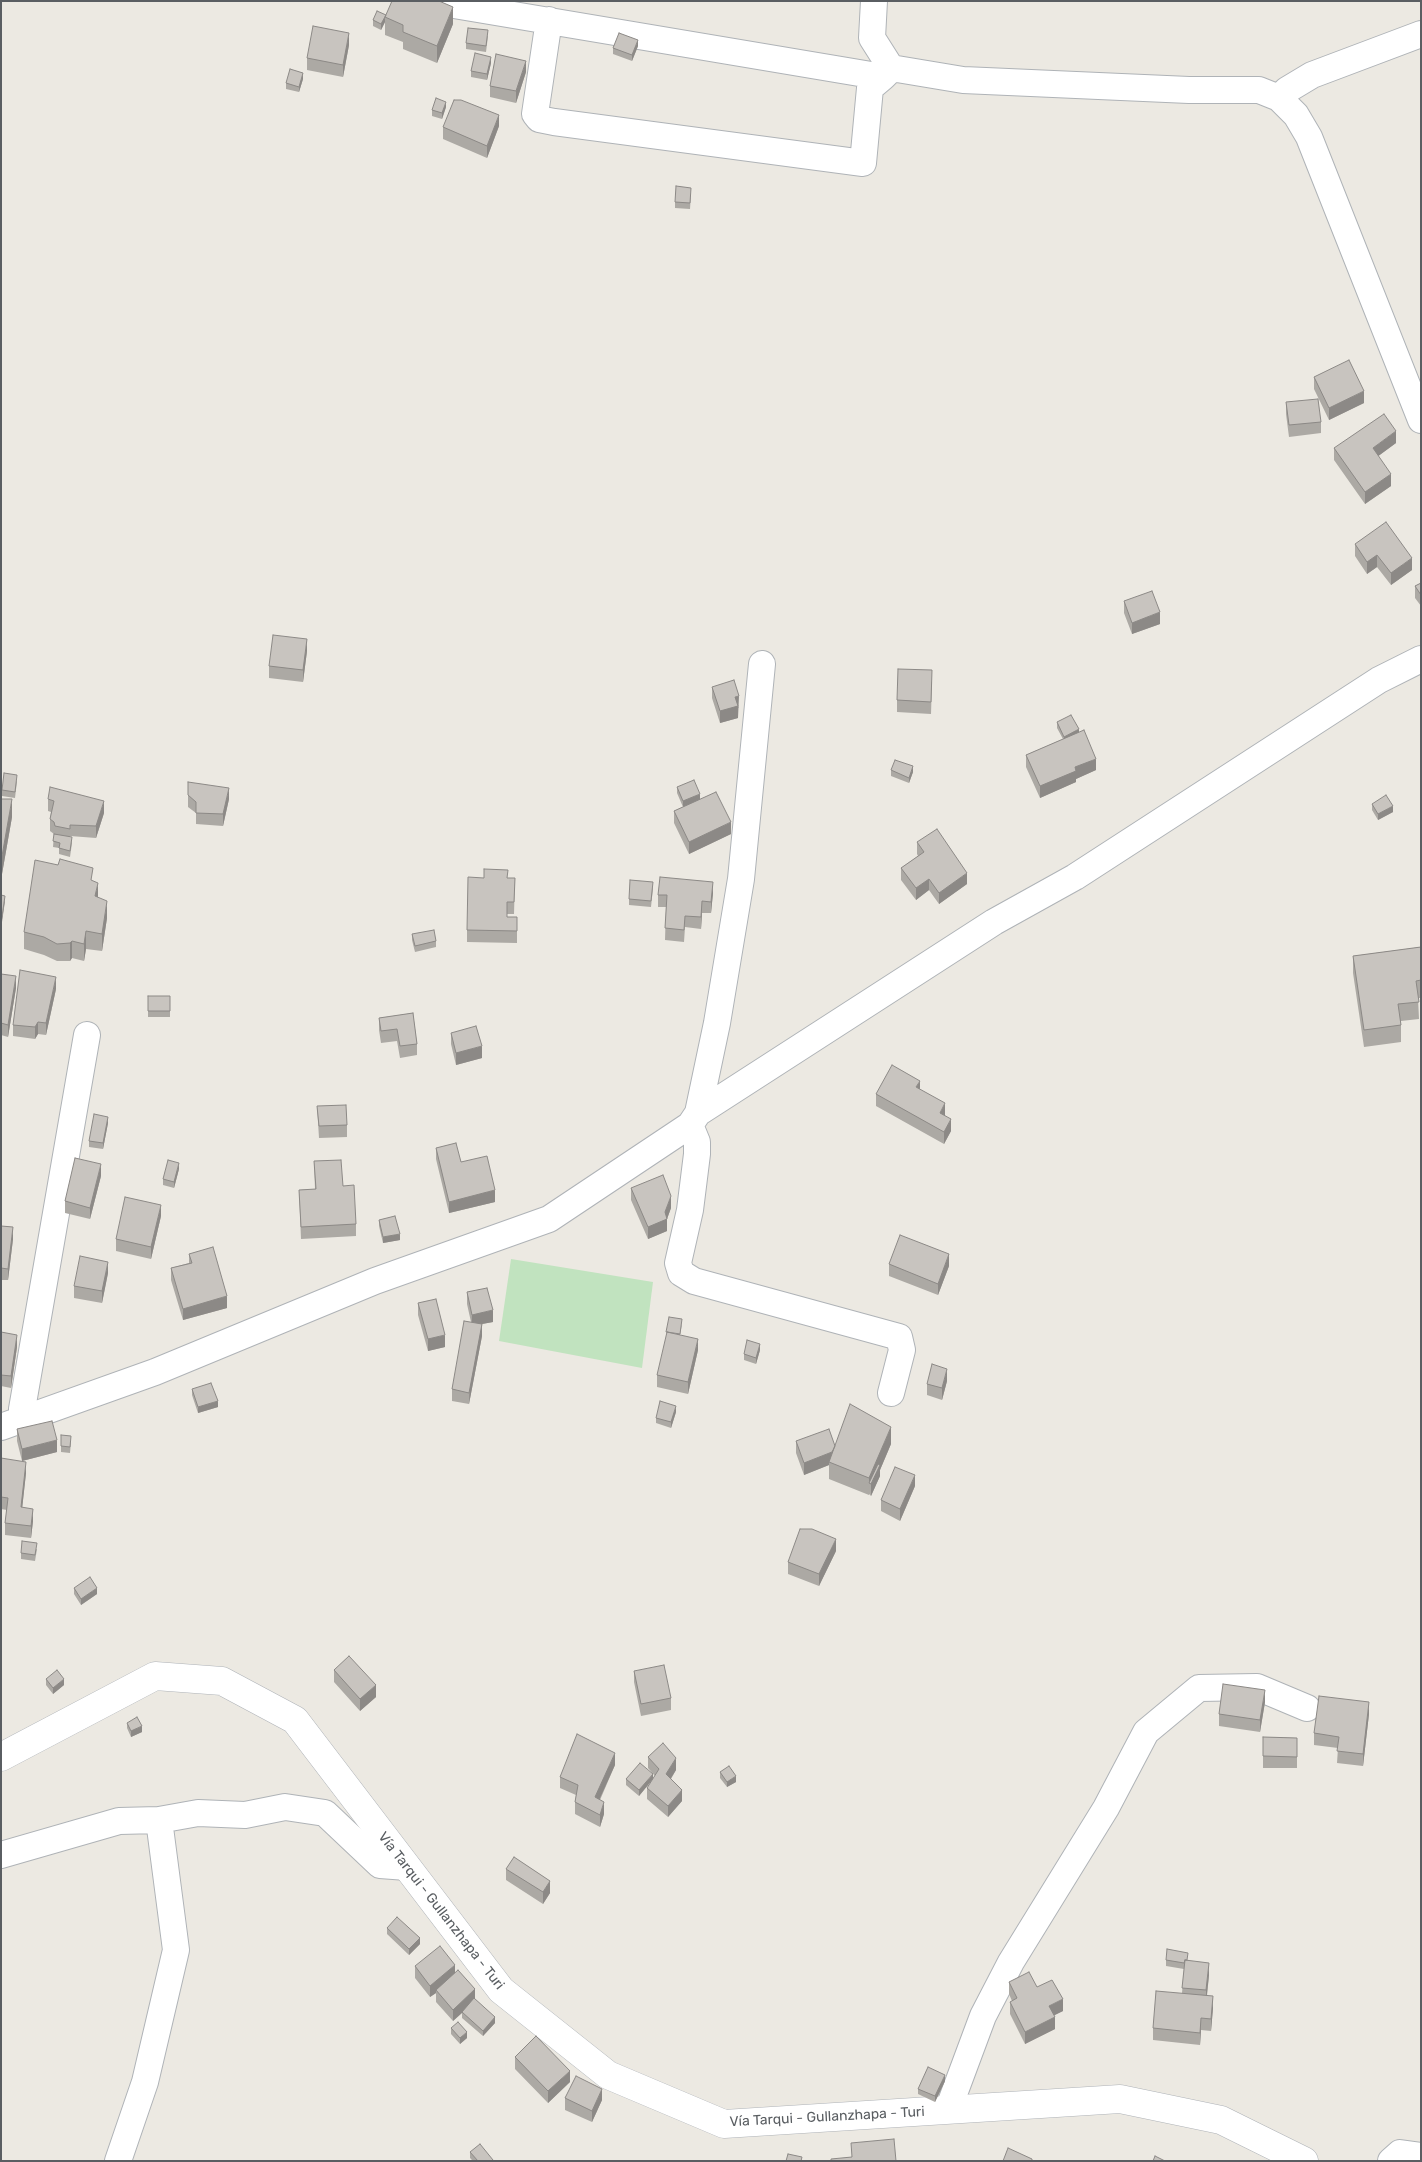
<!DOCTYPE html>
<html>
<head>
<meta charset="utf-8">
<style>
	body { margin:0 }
	#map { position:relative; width:1422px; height:2162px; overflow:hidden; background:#ece9e2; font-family:Rubik,sans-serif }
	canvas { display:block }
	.frame { position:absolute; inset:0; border:2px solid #5a5e62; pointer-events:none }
</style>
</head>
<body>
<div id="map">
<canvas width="1422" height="2162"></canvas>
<div class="frame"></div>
</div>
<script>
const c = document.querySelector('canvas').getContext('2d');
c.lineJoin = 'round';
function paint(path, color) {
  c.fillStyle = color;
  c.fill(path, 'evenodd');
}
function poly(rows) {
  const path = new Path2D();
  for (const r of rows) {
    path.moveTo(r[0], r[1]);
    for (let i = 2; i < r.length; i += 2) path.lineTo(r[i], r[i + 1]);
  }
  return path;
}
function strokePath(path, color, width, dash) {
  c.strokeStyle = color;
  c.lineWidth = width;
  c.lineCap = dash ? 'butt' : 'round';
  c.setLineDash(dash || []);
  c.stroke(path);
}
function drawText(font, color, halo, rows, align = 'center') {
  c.font = font + ' Rubik,sans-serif';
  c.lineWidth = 4.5;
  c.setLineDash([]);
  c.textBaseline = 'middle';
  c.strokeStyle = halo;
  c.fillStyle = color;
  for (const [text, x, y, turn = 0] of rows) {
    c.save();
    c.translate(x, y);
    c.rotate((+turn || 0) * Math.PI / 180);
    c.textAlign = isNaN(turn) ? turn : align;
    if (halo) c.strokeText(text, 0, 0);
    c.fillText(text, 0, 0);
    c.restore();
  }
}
const green = poly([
	[511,1259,653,1282,642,1368,499,1341]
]);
const street = poly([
	[430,1,883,77,891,69],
	[874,1,872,38,891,68,963,80,1189,90,1259,90,1279,98,1296,115,1309,137,1421,420],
	[549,20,535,114,539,119,554,122,863,163,870,88,883,77],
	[1279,98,1287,90,1312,75,1421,34],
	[698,1113,717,1023,741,879,762,664],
	[690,1125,697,1142,697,1154,690,1210,678,1263,681,1273,694,1281,899,1337,902,1350,891,1393],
	[23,1419,22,1409,87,1035],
	[1,1427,155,1372,375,1281,549,1219,690,1125,698,1113,994,922,1075,877,1379,680,1421,659],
	[1,1855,119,1821,159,1820],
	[948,2110,983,2016,1011,1962,1106,1808,1146,1732,1199,1688,1257,1687,1307,1708],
	[118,2161,145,2082,176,1950,159,1820,198,1813,245,1815,285,1807,325,1813,380,1865,407,1867],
	[1391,2161,1400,2153,1421,2156]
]);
const secondary = poly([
	[1,1757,155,1676,222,1681,295,1720,501,1990,608,2075,724,2124,1120,2099,1221,2120,1304,2161]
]);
const wall = poly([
	[386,15,453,24,437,63,403,49,403,42,385,35,385,22,381,30,373,26,373,20],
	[488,36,486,52,466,49,466,43],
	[349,45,343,77,307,70,307,58],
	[638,46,632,61,613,54,613,48],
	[491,63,487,80,471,77,471,71],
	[526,72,516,103,490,97,490,86],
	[303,79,299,92,286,89,286,83],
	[446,107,442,119,432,116,432,110],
	[499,126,487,158,443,139,443,127],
	[691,194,690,209,675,208,675,202],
	[1314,377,1364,403,1329,420,1314,389],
	[1286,402,1321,422,1321,433,1289,437,1286,414],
	[1396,443,1378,456,1391,486,1365,504,1334,460,1334,448],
	[1355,544,1412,570,1391,585,1377,567,1367,574,1355,556],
	[1421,583,1421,606,1415,598,1415,586],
	[1124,601,1160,624,1132,634,1124,613],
	[307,651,303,682,269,678,269,666],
	[932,682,931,714,897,712,897,700],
	[712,687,739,707,738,708,738,718,720,723,712,698],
	[1057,722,1079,733,1096,770,1076,779,1076,782,1040,798,1026,767,1026,755,1063,739,1057,728],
	[891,770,913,772,909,783,891,776],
	[17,781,15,798,2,796,2,790],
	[188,782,229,799,223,826,196,824,196,813,188,807],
	[677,787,700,799,731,834,689,854,674,823,674,811,683,807,677,793],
	[1,799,12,817,2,874,1,874],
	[48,799,104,813,96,838,70,836,72,843,70,857,59,854,59,848,53,847,54,834,50,831,50,819,51,812,48,811],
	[1372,804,1393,812,1378,820,1372,810],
	[917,842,967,884,939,904,929,890,916,900,901,880,901,868,918,856,917,854],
	[508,878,515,878,514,914,507,914,507,917,517,917,517,943,467,942,467,930],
	[93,881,98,897,107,918,102,951,86,949,84,961,72,958,70,961,57,961,44,955,24,949,24,932],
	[653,888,651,907,629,905,629,899],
	[713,893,711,913,702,913,701,929,685,927,684,942,665,940,666,907,658,907,658,895],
	[412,934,436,941,436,947,415,952,412,940],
	[1421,947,1421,998,1418,998,1419,1019,1401,1021,1401,1042,1364,1047,1353,973,1353,956],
	[1,974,16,988,8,1037,1,1035],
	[56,989,46,1035,38,1034,35,1039,13,1036,13,1025],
	[148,996,170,996,170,1017,148,1017],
	[413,1013,417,1044,417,1055,400,1058,397,1041,381,1043,379,1030,379,1018],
	[451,1033,482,1058,456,1065,451,1044],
	[920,1090,945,1115,951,1131,944,1144,876,1106,876,1094],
	[317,1106,347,1125,347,1137,319,1138],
	[108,1123,103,1149,89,1147,89,1141],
	[436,1148,461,1162,495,1202,449,1213,436,1159],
	[314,1161,356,1224,356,1236,301,1239,299,1190,315,1189],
	[179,1169,174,1188,163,1185,163,1179],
	[101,1176,90,1219,65,1213,65,1201],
	[631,1188,671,1208,667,1219,667,1231,648,1239,631,1200],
	[161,1216,151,1259,116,1251,116,1239],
	[379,1220,400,1240,383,1243,379,1226],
	[1,1226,13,1239,8,1280,1,1280],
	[189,1254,227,1308,183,1320,171,1280,171,1268,189,1263],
	[889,1264,949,1266,938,1295,889,1276],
	[108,1273,102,1303,74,1298,74,1286],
	[467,1292,493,1322,482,1324,482,1336,469,1404,452,1401,452,1389,471,1322,467,1304],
	[418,1303,445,1347,428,1351,418,1315],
	[682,1324,680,1335,698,1350,688,1394,657,1387,657,1375],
	[1,1332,17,1347,11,1388,1,1386],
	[760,1350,756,1364,744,1360,744,1354],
	[947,1381,942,1400,927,1395,927,1384],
	[192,1389,218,1407,198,1413,192,1395],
	[676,1412,671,1428,656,1423,656,1418],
	[17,1429,57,1452,22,1461,17,1441],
	[796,1441,835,1446,891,1444,880,1470,880,1476,871,1496,869,1494,869,1495,829,1479,829,1465,804,1475,796,1453],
	[71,1442,70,1453,61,1452,61,1446],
	[1,1458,26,1473,22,1508,33,1521,31,1538,5,1535,5,1523,7,1510,1,1509],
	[915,1486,900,1521,881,1511,881,1500],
	[37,1549,35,1561,21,1559,21,1553],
	[836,1551,819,1586,788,1574,788,1562],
	[74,1588,97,1594,81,1605,74,1594],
	[334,1670,376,1697,360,1711,334,1682],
	[634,1671,671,1698,671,1710,641,1716,634,1682],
	[46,1679,64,1685,53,1694,46,1685],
	[1265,1702,1260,1732,1219,1726,1219,1714],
	[1369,1714,1363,1766,1337,1763,1338,1748,1314,1745,1314,1733],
	[127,1723,142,1732,131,1737,127,1728],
	[1263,1737,1297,1738,1297,1768,1263,1768],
	[648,1757,676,1770,671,1779,682,1801,668,1817,647,1799,647,1788,652,1780,639,1796,626,1785,626,1779,653,1779,655,1776,648,1768],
	[615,1765,600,1800,604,1814,600,1827,575,1814,575,1802,576,1795,560,1788,560,1777],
	[720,1772,736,1782,727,1787,720,1778],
	[506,1869,550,1893,543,1904,506,1880],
	[387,1928,420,1944,409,1955,387,1934],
	[1166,1960,1188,1960,1209,1975,1207,1996,1213,2008,1211,2031,1201,2030,1200,2045,1153,2040,1153,2028,1182,1993,1184,1969,1166,1966],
	[415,1966,455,1972,475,1999,495,2023,483,2036,462,2018,462,2013,453,2021,436,2002,436,1993,430,1997,415,1978],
	[1009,1982,1063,2011,1054,2015,1055,2029,1025,2044,1010,2014,1010,2002,1012,2001,1009,1994],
	[451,2028,467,2038,460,2044,451,2034],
	[515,2057,570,2082,548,2103,515,2069],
	[945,2081,935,2102,918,2094,918,2089],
	[565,2098,602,2100,592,2122,565,2110],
	[470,2152,493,2161,473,2161,470,2158]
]);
const shadedWall = poly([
	[453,7,453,24,437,63,437,46],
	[385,17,385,22,381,30,381,24],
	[349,33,349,45,343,77,343,65],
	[638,40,638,46,632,61,632,55],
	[491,57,491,63,487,80,487,74],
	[526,61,526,72,516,103,516,91],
	[303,73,303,79,299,92,299,87],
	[446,102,446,107,442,119,442,113],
	[499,115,499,126,487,158,487,146],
	[1364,391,1364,403,1329,420,1329,408],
	[1396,431,1396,443,1373,460,1373,448],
	[1391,474,1391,486,1365,504,1365,492],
	[1377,555,1377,567,1367,574,1367,562],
	[1412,558,1412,570,1391,585,1391,573],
	[1160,612,1160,624,1132,634,1132,623],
	[307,639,307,651,303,682,303,670],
	[739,696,738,718,720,723,720,711,735,697],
	[1079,729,1079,735,1064,742,1064,737],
	[1096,759,1096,770,1076,779,1076,782,1040,798,1040,786,1075,767],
	[913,766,913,772,909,783,909,778],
	[229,788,229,799,223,826,223,814],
	[700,794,700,800,683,807,683,801],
	[12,799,12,817,2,874,2,856],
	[104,801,104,813,96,838,96,826],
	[1393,806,1393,812,1378,820,1378,814],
	[731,822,731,834,689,854,689,842],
	[967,873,967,884,939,904,939,893],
	[929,879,929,890,916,900,916,888],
	[713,882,713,893,711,913,711,902],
	[98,883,98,900,95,896],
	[5,896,5,901,1,929,1,923],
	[107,901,107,918,102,951,102,934],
	[702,901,702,913,701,929,701,917],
	[86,931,86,949,84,961,84,944],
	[72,941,72,958,70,961,70,943],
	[16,976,16,988,8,1037,8,1025],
	[56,977,56,989,46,1035,46,1023],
	[38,1022,38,1034,35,1039,35,1027],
	[482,1046,482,1058,456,1065,456,1053],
	[920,1081,920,1092,916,1087],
	[945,1103,945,1115,940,1125,940,1113],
	[108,1117,108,1123,103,1149,103,1143],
	[951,1119,951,1131,944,1144,944,1132],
	[179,1163,179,1169,174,1188,174,1182],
	[101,1164,101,1176,90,1219,90,1208],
	[495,1190,495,1202,449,1213,449,1202],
	[671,1196,671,1208,667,1219,667,1231,648,1239,648,1227,665,1212],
	[161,1205,161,1216,151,1259,151,1247],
	[13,1227,13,1239,8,1280,8,1269],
	[400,1234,400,1240,383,1243,383,1237],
	[949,1254,949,1266,938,1295,938,1284],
	[108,1262,108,1273,102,1303,102,1291],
	[227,1296,227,1308,183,1320,183,1309],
	[493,1310,493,1322,482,1324,482,1336,469,1404,472,1315],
	[17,1335,17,1347,11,1388,11,1376],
	[445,1335,445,1347,428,1351,428,1339],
	[698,1339,698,1350,688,1394,688,1382],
	[760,1344,760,1350,756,1364,756,1358],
	[947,1369,947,1381,942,1400,942,1388],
	[218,1401,218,1407,198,1413,198,1407],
	[676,1406,676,1412,671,1428,671,1422],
	[891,1427,891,1444,880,1470,880,1476,871,1496,871,1484,869,1483,869,1495,869,1478],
	[57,1440,57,1452,22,1461,22,1449],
	[835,1451,829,1462,829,1465,804,1475,804,1463],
	[26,1462,26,1473,21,1519,21,1507],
	[915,1475,915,1486,900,1521,900,1509],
	[33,1509,33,1521,31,1538,31,1526],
	[836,1539,836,1551,819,1586,819,1574],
	[97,1588,97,1594,81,1605,81,1599],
	[64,1679,64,1685,53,1694,53,1688],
	[376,1685,376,1697,360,1711,360,1699],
	[1265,1690,1265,1702,1260,1732,1260,1720],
	[1369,1702,1369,1714,1363,1766,1363,1754],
	[142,1726,142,1732,131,1737,131,1731],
	[615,1753,615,1765,595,1809,595,1797],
	[676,1758,676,1770,666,1786,666,1774],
	[653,1774,653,1779,639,1796,639,1790],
	[736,1776,736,1782,727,1787,727,1782],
	[682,1790,682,1801,668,1817,668,1806],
	[604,1802,604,1814,600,1827,600,1815],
	[550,1881,550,1893,543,1904,543,1892],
	[420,1938,420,1944,409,1955,409,1949],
	[1209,1963,1209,1975,1206,2002,1206,1990],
	[455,1965,455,1977,436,1990,436,1993,430,1997,430,1986],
	[1,1972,2,1972,2,1983,1,1984],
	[475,1989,475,2001,453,2021,453,2010],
	[1213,1996,1213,2008,1211,2031,1211,2019],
	[1063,1999,1063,2011,1049,2018,1049,2006],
	[495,2017,495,2023,483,2036,483,2031],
	[1055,2017,1055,2029,1025,2044,1025,2032],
	[1201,2018,1201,2030,1200,2045,1200,2033],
	[467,2032,467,2038,460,2044,460,2038],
	[570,2071,570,2082,548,2103,548,2091],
	[945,2075,945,2081,935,2102,935,2096],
	[602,2089,602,2100,592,2122,592,2111]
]);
const building = poly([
	[392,1,439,1,453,7,437,46,403,32,403,25,385,17,392,1],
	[377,11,386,15,381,24,373,20,377,11],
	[313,26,349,33,343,65,307,58,313,26],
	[468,28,488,30,486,46,466,43,468,28],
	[619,33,638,40,632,55,613,48,619,33],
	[475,53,491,57,487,74,471,71,475,53],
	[496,54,526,61,516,91,490,86,496,54],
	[290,69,303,73,299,87,286,83,290,69],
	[436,98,446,102,442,113,432,110,436,98],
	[454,100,461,100,499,115,487,146,443,127,454,100],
	[676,186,691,188,690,203,675,202,676,186],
	[1349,360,1364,391,1329,408,1314,377,1349,360],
	[1318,399,1321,422,1289,425,1286,402,1318,399],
	[1384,414,1396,431,1373,448,1391,474,1365,492,1334,448,1384,414],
	[1386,522,1412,558,1391,573,1377,555,1367,562,1355,544,1386,522],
	[1421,583,1421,595,1415,586,1421,583],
	[1152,591,1160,612,1132,623,1124,601,1152,591],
	[273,635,307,639,303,670,269,666,273,635],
	[898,669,932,670,931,702,897,700,898,669],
	[734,680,739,696,735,697,738,706,720,711,712,687,734,680],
	[1071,715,1079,729,1064,737,1057,722,1071,715],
	[1084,730,1096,759,1075,767,1076,771,1040,786,1026,755,1084,730],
	[895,760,913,766,909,778,891,770,895,760],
	[4,773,17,775,15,792,2,790,4,773],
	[694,780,700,794,683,801,677,787,694,780],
	[188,782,229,788,223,814,196,813,196,802,188,795,188,782],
	[50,787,104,801,96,826,70,825,70,829,55,826,54,822,50,819,54,801,48,799,50,787],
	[716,792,731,822,689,842,674,811,716,792],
	[1386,795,1393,806,1378,814,1372,804,1386,795],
	[1,799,12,799,2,856,1,857,1,799],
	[937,829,967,873,939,893,929,879,916,888,901,868,924,852,917,842,937,829],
	[54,834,72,837,70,851,59,848,60,843,53,841,54,834],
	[60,859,93,868,91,880,98,883,95,896,107,901,102,934,86,931,84,944,72,941,70,943,57,944,44,937,24,932,35,860,58,865,60,859],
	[484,869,508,870,507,878,515,878,514,902,507,902,507,917,517,917,517,931,467,930,468,877,484,878,484,869],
	[660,877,713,882,711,902,702,901,701,917,685,916,684,930,665,928,667,895,658,895,660,877],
	[630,880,653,882,651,901,629,899,630,880],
	[1,895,5,896,1,923,1,895],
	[434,930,436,941,415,946,412,934,434,930],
	[1421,947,1421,980,1416,981,1419,1002,1398,1004,1401,1025,1364,1030,1353,956,1421,947],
	[20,970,56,977,46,1023,38,1022,35,1027,13,1025,20,970],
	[1,974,16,976,8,1025,1,1023,1,974],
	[148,996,170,996,170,1011,148,1011,148,996],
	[413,1013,417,1044,400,1046,397,1029,381,1031,379,1018,413,1013],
	[476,1026,482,1046,456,1053,451,1033,476,1026],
	[892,1065,920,1081,916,1087,945,1103,940,1113,951,1119,944,1132,876,1094,892,1065],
	[346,1105,347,1125,319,1126,317,1106,346,1105],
	[94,1114,108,1117,103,1143,89,1141,94,1114],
	[456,1143,461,1162,487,1156,495,1190,449,1202,436,1148,456,1143],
	[75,1158,101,1164,90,1208,65,1201,75,1158],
	[168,1160,179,1163,174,1182,163,1179,168,1160],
	[341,1160,343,1186,354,1185,356,1224,301,1227,299,1190,316,1189,314,1161,341,1160],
	[663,1175,671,1196,665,1212,667,1219,648,1227,631,1188,663,1175],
	[125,1197,161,1205,151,1247,116,1239,125,1197],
	[395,1216,400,1234,383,1237,379,1220,395,1216],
	[1,1226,13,1227,8,1269,1,1268,1,1226],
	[900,1235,949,1254,938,1284,889,1264,900,1235],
	[213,1247,227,1296,183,1309,171,1268,192,1263,189,1254,213,1247],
	[80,1256,108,1262,102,1291,74,1286,80,1256],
	[487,1288,493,1310,472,1315,467,1292,487,1288],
	[436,1299,445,1335,428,1339,418,1303,436,1299],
	[669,1317,682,1319,680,1334,667,1332,666,1332,669,1317],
	[464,1321,482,1324,469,1393,452,1389,464,1321],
	[1,1332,17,1335,11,1376,1,1375,1,1332],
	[667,1332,698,1339,688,1382,657,1375,667,1332],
	[747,1340,760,1344,756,1358,744,1354,747,1340],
	[932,1364,947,1369,942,1388,927,1384,932,1364],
	[211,1383,218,1401,198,1407,192,1389,211,1383],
	[660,1401,676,1406,671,1422,656,1418,660,1401],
	[850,1404,891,1427,869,1478,829,1462,850,1404],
	[52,1421,57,1440,22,1449,17,1429,52,1421],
	[829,1429,835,1446,832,1452,804,1463,796,1441,829,1429],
	[61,1435,71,1436,70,1447,61,1446,61,1435],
	[1,1458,26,1462,21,1507,33,1509,31,1526,5,1523,8,1498,1,1497,1,1458],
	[878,1464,880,1465,871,1484,869,1483,878,1464],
	[895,1467,915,1475,900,1509,881,1500,895,1467],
	[800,1529,812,1529,836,1539,819,1574,788,1562,800,1529],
	[22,1541,37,1543,35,1555,21,1553,22,1541],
	[90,1577,97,1588,81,1599,74,1588,90,1577],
	[349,1656,376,1685,360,1699,334,1670,349,1656],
	[664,1665,671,1698,641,1704,634,1671,664,1665],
	[57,1670,64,1679,53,1688,46,1679,57,1670],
	[1223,1684,1265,1690,1260,1720,1219,1714,1223,1684],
	[1319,1696,1369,1702,1363,1754,1337,1751,1339,1737,1314,1733,1319,1696],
	[137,1717,142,1726,131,1731,127,1723,137,1717],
	[577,1734,615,1753,595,1797,604,1802,600,1815,575,1802,578,1785,560,1777,577,1734],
	[1263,1737,1297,1738,1297,1757,1263,1756,1263,1737],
	[663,1743,676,1758,666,1774,682,1790,668,1806,647,1788,659,1769,648,1757,663,1743],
	[640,1763,653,1774,639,1790,626,1779,640,1763],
	[729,1766,736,1776,727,1782,720,1772,729,1766],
	[514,1857,550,1881,543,1892,506,1869,514,1857],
	[397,1917,420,1938,409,1949,387,1928,397,1917],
	[440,1946,455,1965,430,1986,415,1966,440,1946],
	[1167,1949,1188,1953,1187,1960,1185,1960,1184,1963,1166,1960,1167,1949],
	[1185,1960,1209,1963,1206,1990,1182,1988,1185,1960],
	[458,1970,475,1989,453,2010,436,1990,458,1970],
	[1029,1972,1037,1987,1052,1980,1063,1999,1049,2006,1055,2017,1025,2032,1010,2002,1017,1998,1009,1982,1029,1972],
	[1156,1991,1213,1996,1211,2019,1201,2018,1200,2033,1153,2028,1156,1991],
	[474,1998,495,2017,483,2031,462,2012,474,1998],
	[458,2022,467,2032,460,2038,451,2028,458,2022],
	[536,2036,570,2071,548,2091,515,2057,536,2036],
	[928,2067,945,2075,935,2096,918,2089,928,2067],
	[576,2076,602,2089,592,2111,565,2098,576,2076],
	[894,2139,896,2161,831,2161,831,2159,852,2157,851,2143,894,2139],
	[480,2144,493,2160,491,2161,478,2161,470,2152,480,2144],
	[1008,2148,1032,2159,1032,2161,1003,2161,1008,2148],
	[788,2154,802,2157,801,2161,786,2161,788,2154],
	[1155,2156,1165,2161,1153,2161,1155,2156]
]);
const streetNames = [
	["Vía Tarqui - Gullanzhapa - Turi",441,1911,52],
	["Vía Tarqui - Gullanzhapa - Turi",827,2117,-3]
];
paint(green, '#c1e3bf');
strokePath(street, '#afb3b7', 28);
strokePath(secondary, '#aeb2b7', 29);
strokePath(street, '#fff', 26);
strokePath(secondary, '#fff', 28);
paint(wall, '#aca9a4');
paint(shadedWall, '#8c8986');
paint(building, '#c8c4bf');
strokePath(building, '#8c8986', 1);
drawText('14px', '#5a5e62', '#fff', streetNames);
</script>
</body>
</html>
